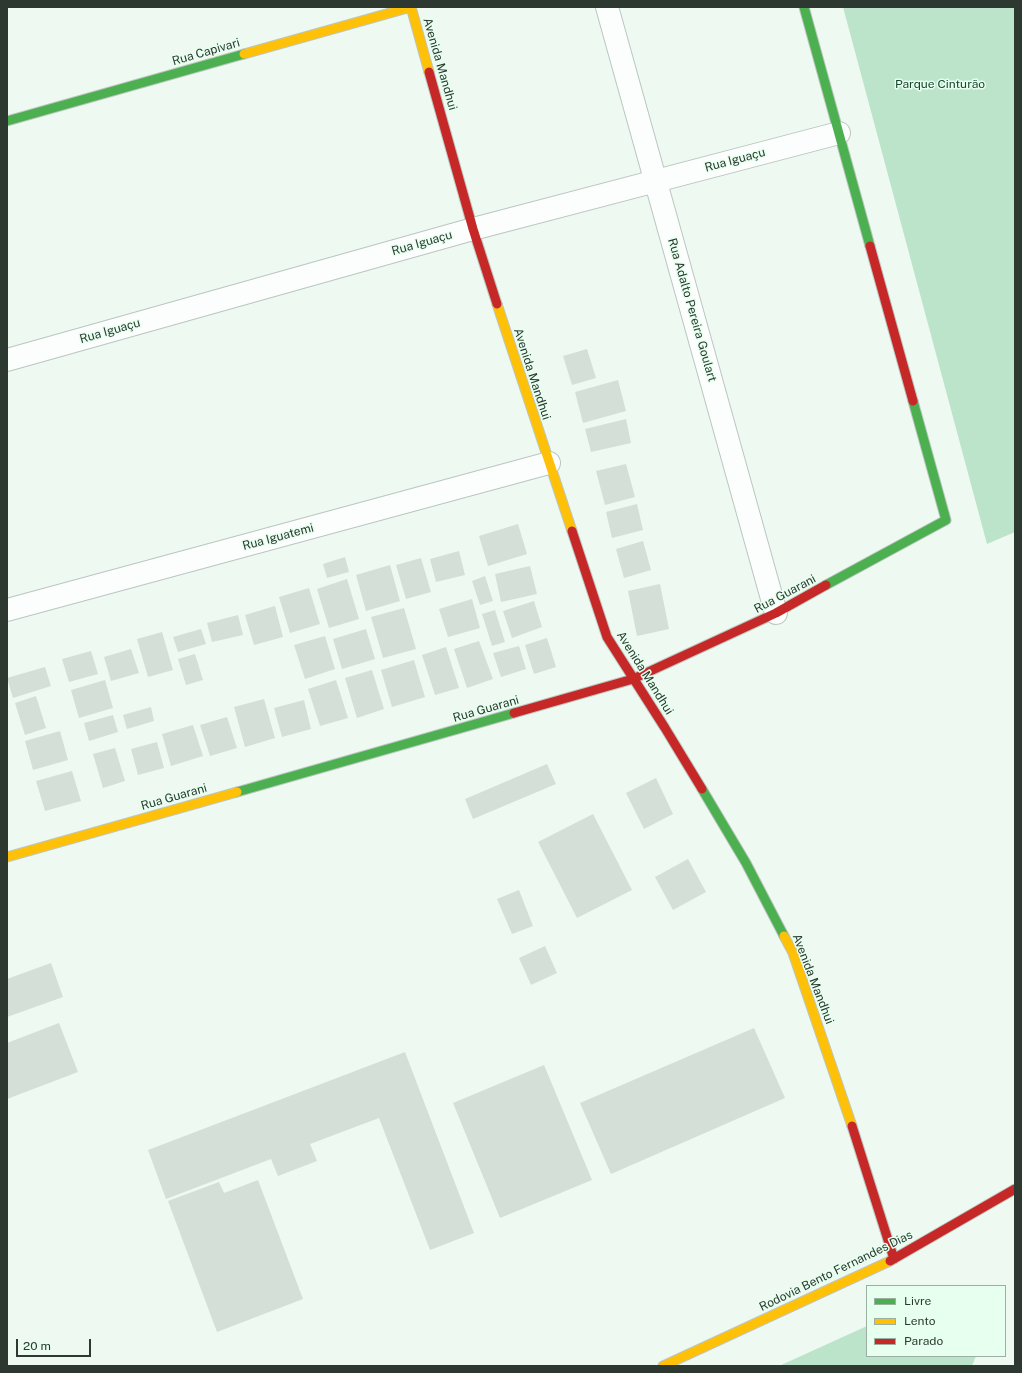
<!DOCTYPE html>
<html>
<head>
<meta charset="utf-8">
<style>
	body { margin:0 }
	#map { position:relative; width:1022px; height:1373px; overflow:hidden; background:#edf9f1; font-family:"Public Sans",sans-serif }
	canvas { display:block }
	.frame { position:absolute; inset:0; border:8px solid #2c3830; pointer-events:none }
	.legend { position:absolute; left:866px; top:1285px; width:140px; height:72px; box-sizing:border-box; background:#e7ffef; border:1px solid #9cafa3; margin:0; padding:5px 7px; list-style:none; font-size:12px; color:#2c3830 }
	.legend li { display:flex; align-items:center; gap:8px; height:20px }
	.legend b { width:20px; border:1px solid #9cafa3 }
	.scale { position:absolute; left:16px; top:1339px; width:75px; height:18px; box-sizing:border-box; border:2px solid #2c3830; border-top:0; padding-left:5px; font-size:12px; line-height:14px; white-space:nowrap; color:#2c3830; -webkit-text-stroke:3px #e7ffef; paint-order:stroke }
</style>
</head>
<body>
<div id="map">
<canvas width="1022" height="1373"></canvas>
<div class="frame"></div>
<ul class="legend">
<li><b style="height:5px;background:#4caf50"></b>Livre</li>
<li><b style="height:5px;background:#ffc107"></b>Lento</li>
<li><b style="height:5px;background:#c62828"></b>Parado</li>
</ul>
<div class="scale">20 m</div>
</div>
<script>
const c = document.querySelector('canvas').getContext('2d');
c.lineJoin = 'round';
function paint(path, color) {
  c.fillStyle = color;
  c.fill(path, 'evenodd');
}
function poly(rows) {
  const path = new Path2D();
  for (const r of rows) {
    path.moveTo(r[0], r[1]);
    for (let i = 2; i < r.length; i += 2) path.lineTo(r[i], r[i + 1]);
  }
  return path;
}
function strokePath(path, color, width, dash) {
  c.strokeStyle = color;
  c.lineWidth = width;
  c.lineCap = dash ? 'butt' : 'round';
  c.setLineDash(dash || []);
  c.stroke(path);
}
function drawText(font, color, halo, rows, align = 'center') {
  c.font = font + ' "Public Sans",sans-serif';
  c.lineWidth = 3;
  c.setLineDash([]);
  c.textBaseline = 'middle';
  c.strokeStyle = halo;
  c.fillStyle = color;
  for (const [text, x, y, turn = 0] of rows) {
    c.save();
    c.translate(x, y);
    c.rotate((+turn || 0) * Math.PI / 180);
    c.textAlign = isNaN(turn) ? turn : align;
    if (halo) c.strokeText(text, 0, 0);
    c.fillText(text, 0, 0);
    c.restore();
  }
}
const forest = poly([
	[843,7,1015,7,1015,532,987,544],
	[867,1326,867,1356,976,1356,972,1366,779,1366]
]);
const building = poly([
	[587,349,596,378,572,385,563,356],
	[618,380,626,411,583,423,575,392],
	[626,419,631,443,591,452,585,429],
	[626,464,635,497,605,505,596,471],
	[637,504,643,530,612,538,606,512],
	[518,524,527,554,488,566,479,536],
	[643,541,651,570,624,578,616,549],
	[459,551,465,575,436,582,430,559],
	[345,557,349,572,327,578,323,564],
	[421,558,431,592,406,599,396,565],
	[390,565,400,601,366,611,356,575],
	[530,566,537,594,501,602,495,574],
	[485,576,493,601,480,605,472,581],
	[347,579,359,619,329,628,317,589],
	[660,584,669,629,637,636,628,591],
	[309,588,320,624,290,633,279,597],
	[472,599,480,628,448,637,439,609],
	[534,601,542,627,512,638,503,611],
	[275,606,283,637,254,645,245,615],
	[404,608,416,649,383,658,371,617],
	[495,610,505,642,492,646,482,614],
	[238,615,243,635,212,642,207,623],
	[201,629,206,644,178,652,173,637],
	[366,629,375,659,342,669,333,639],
	[162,632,173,670,148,677,137,639],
	[325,636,335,669,305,679,294,645],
	[547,638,556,667,534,674,525,645],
	[479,641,493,679,467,688,454,649],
	[519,646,526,669,501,677,493,653],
	[446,647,459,688,435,695,422,655],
	[131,649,139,673,111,681,104,657],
	[91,651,98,674,69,682,62,659],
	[195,654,203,680,186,685,178,659],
	[414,660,425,697,392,707,381,670],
	[45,667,51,686,13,698,7,678],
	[372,670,384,709,357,718,345,678],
	[105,680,113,708,79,718,71,690],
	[336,680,348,718,320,726,308,689],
	[36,696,46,728,25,735,15,703],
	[264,699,275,738,245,747,234,707],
	[304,700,311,729,282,737,274,708],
	[151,707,154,721,127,729,123,715],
	[113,715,118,732,89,741,84,723],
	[227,717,237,748,210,756,200,725],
	[193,725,203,756,171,766,162,734],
	[60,731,68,760,33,770,25,741],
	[157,742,164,768,138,775,131,749],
	[115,748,125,781,103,788,93,754],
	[547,764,556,784,473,819,465,799],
	[72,771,81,801,45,811,36,781],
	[656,778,673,814,644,829,626,793],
	[593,814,632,890,577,918,538,842],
	[688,859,706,892,673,910,655,877],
	[519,890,533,926,512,934,497,899],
	[545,946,557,973,531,985,519,958],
	[51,963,63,997,7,1017,7,979],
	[59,1023,78,1072,7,1099,7,1043],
	[754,1028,785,1098,611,1174,580,1103],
	[405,1052,474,1233,430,1250,379,1118,310,1144,317,1161,278,1176,271,1159,166,1199,148,1150],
	[544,1065,592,1180,500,1218,453,1103],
	[258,1180,303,1299,217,1332,168,1201,219,1182,224,1193]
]);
const street = poly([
	[607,7,776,613],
	[7,360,473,229,839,133],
	[7,610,549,463]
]);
const fast = poly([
	[804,7,870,246],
	[7,121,244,54],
	[826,585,946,520,913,401],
	[702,789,746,863,784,936],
	[237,792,514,713]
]);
const slow = poly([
	[244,54,411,7,429,72],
	[497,304,572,531],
	[7,857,237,792],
	[784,936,793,953,852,1126],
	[663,1366,890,1261]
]);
const jam = poly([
	[429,72,473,229,497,304],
	[870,246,913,401],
	[572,531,607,637,665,728,702,789],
	[514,713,633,679,776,613,826,585],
	[852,1126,894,1259],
	[890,1261,1015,1189]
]);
const streetNames = [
	["Rua Capivari",206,52,-16],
	["Avenida Mandhui",440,64,74],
	["Rua Iguaçu",735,160,-15],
	["Rua Iguaçu",422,243,-16],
	["Rua Adalto Pereira Goulart",692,310,74],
	["Rua Iguaçu",110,331,-16],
	["Avenida Mandhui",532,374,72],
	["Rua Iguatemi",278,537,-15],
	["Rua Guarani",785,594,-28],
	["Avenida Mandhui",645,673,58],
	["Rua Guarani",486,709,-16],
	["Rua Guarani",174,797,-16],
	["Avenida Mandhui",813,979,69],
	["Rodovia Bento Fernandes Dias",836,1271,-26]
];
const parkNames = [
	["Parque Cinturão",940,84]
];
paint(forest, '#bce4ca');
paint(building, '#d4dfd8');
strokePath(street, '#bcc6c0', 24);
strokePath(fast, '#bcc6c0', 11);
strokePath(slow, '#bcc6c0', 11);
strokePath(jam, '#bcc6c0', 11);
strokePath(street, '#fcfefd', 22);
strokePath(fast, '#4caf50', 9);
strokePath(slow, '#ffc107', 9);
strokePath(jam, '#c62828', 9);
drawText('12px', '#2c3830', '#e7ffef', streetNames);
drawText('12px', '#15462c', '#e7ffef', parkNames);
</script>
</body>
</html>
